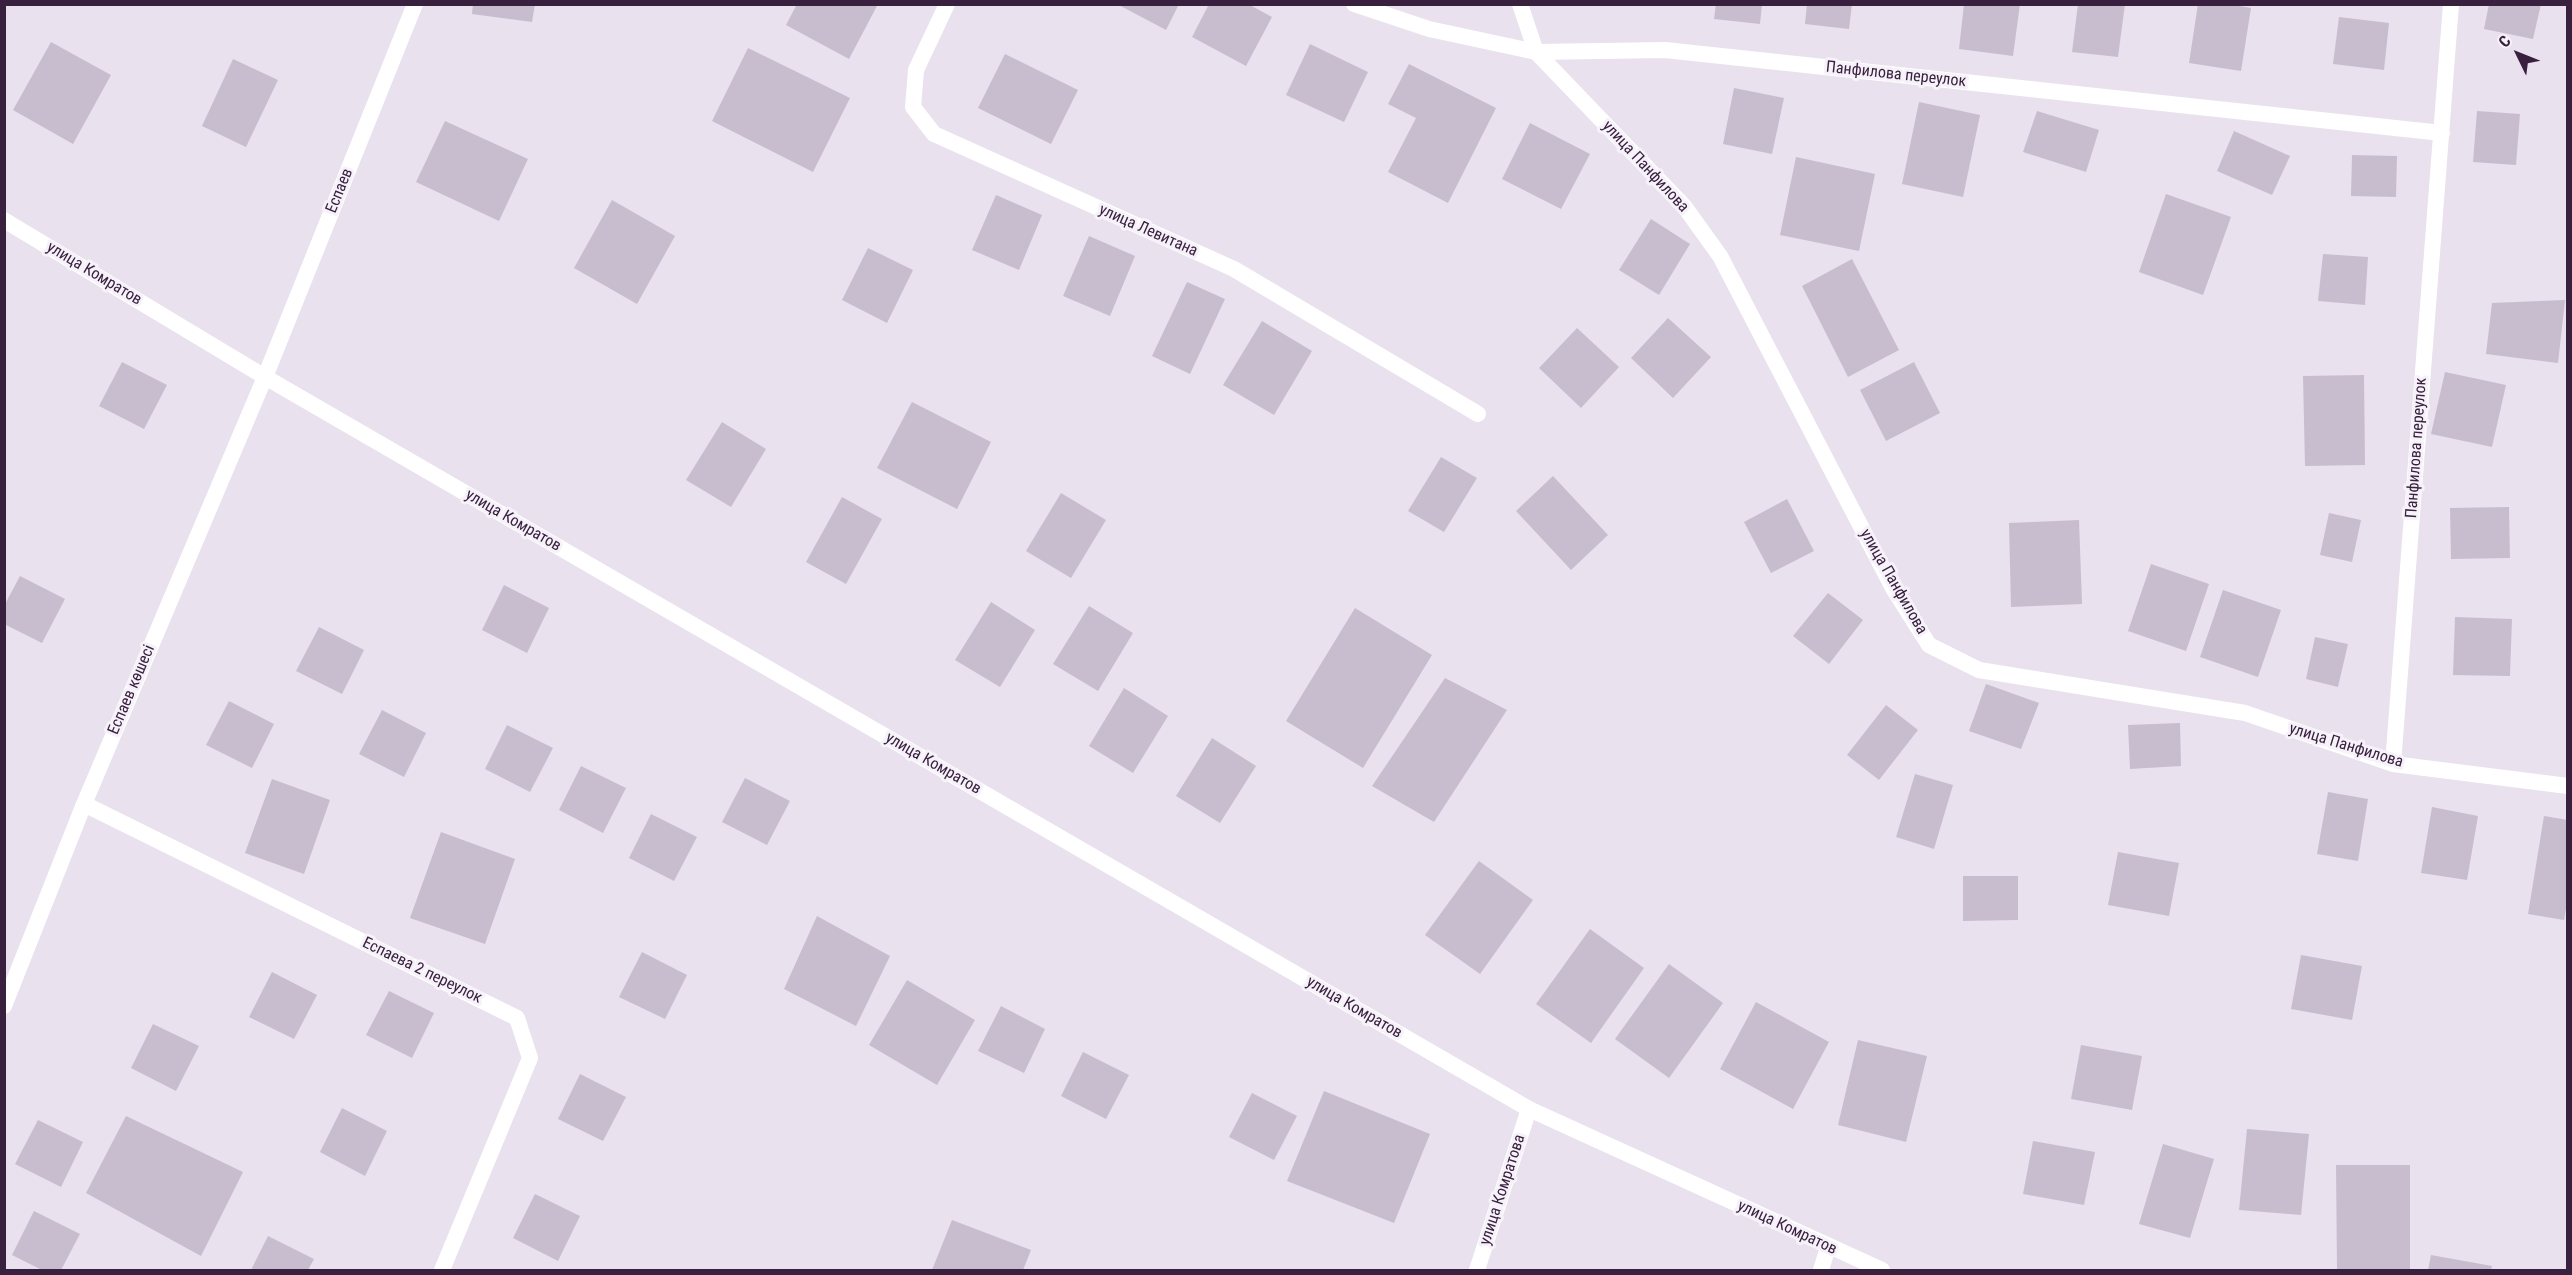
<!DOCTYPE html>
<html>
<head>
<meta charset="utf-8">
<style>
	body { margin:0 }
	#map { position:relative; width:2572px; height:1275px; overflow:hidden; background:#e9e1ed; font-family:"Roboto Condensed",sans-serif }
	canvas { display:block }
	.frame { position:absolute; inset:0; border:6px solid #3a203f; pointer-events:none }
	.north { position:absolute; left:2488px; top:24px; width:60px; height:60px; -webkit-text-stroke:4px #f6f2f9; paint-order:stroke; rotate:313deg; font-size:16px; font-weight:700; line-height:24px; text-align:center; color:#3a203f }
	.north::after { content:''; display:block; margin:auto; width:21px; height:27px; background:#3a203f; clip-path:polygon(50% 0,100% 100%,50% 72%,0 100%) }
</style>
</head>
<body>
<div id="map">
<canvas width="2572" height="1275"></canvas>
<div class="frame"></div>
<div class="north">С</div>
</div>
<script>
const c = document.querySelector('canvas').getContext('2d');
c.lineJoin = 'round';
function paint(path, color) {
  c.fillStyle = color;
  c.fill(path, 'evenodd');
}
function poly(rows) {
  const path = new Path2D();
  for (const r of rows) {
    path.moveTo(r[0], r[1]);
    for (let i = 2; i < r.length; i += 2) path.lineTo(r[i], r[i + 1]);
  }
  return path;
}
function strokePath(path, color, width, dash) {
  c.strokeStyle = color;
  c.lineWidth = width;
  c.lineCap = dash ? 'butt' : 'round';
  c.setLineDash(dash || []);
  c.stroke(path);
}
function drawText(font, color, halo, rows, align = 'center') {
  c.font = font + ' "Roboto Condensed",sans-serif';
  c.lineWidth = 6;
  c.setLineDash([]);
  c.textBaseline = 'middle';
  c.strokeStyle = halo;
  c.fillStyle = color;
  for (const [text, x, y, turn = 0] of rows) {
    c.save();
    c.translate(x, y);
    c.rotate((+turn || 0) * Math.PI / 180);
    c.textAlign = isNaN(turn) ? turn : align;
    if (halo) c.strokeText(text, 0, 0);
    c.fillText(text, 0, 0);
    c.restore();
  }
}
const building = poly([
	[473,4,535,4,532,22,472,14],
	[797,4,878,4,849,59,786,25],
	[1117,4,1179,4,1166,30],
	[1209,4,1248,4,1272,17,1246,66,1192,37],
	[1716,4,1762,4,1760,24,1714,19],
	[1807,4,1852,4,1849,29,1805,24],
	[1964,4,2020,4,2013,56,1959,49],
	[2078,4,2125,4,2118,57,2072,52],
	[2198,4,2228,4,2251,8,2241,71,2189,63],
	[2489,4,2541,4,2533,39,2484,29],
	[2339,17,2389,23,2384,70,2333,64],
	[51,42,111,75,73,144,13,110],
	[1310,44,1368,72,1344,122,1286,95],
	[748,48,850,98,813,172,712,121],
	[1005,54,1078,90,1051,144,978,108],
	[233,59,278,80,246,147,202,126],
	[1409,64,1496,108,1448,203,1388,172,1416,118,1388,104],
	[1734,88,1784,98,1772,154,1723,144],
	[1919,102,1980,115,1963,197,1902,184],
	[2037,111,2099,130,2086,172,2023,152],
	[2477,111,2520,114,2516,165,2473,162],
	[445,121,528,159,499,221,416,182],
	[1530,123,1590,154,1561,209,1502,179],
	[2234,131,2290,156,2272,195,2217,171],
	[2352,155,2397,156,2396,197,2351,196],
	[1796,157,1875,174,1859,251,1780,235],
	[2166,194,2231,217,2203,295,2139,272],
	[996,195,1042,215,1019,270,972,250],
	[612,200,675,236,637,304,574,268],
	[1651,219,1690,244,1659,295,1619,270],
	[1089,236,1135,256,1110,316,1063,296],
	[868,248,913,270,887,323,842,300],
	[2323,254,2368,257,2365,305,2318,301],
	[1852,259,1899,350,1848,377,1802,286],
	[1187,282,1225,299,1190,374,1152,356],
	[2565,300,2558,363,2486,354,2492,303],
	[1668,318,1711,357,1673,398,1631,358],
	[1262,321,1312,351,1274,415,1223,385],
	[1577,328,1619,367,1581,408,1539,368],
	[122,362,167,385,144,429,99,406],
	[1914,362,1940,413,1886,441,1860,390],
	[2445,372,2506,385,2492,447,2431,434],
	[2364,375,2365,465,2305,466,2303,376],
	[912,402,991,442,957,509,877,468],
	[722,422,766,449,731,507,686,480],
	[1441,457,1477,478,1444,532,1408,511],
	[1553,476,1608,535,1571,570,1516,511],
	[1061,493,1106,520,1071,578,1026,551],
	[842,497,882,519,846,584,806,562],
	[1787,499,1814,551,1771,573,1744,522],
	[2509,507,2510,558,2451,559,2450,508],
	[2329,513,2361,520,2352,562,2320,555],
	[2079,520,2082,604,2011,607,2009,523],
	[2151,564,2209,584,2186,651,2128,631],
	[20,576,65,599,42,643,4,624,4,606],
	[504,585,549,608,527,653,482,630],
	[2223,590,2281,610,2258,677,2200,657],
	[1828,593,1863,620,1829,664,1793,636],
	[991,602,1035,630,1000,687,955,660],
	[1089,606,1133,633,1098,691,1053,664],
	[1355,608,1432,655,1363,768,1286,721],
	[2455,617,2512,619,2510,676,2453,675],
	[319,627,364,650,342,694,296,671],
	[2315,637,2348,644,2338,687,2306,679],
	[1445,678,1507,710,1434,822,1372,786],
	[1986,684,2039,703,2021,749,1969,731],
	[1124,688,1168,716,1133,773,1089,746],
	[229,701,274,724,252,768,206,745],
	[1886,705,1918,730,1879,780,1847,755],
	[382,710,426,733,404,777,359,754],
	[2180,723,2181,766,2130,769,2128,725],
	[507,725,553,748,530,792,485,769],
	[1212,738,1256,766,1220,823,1176,796],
	[581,766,626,788,603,833,559,810],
	[1915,774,1953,785,1934,849,1896,837],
	[745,778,790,801,767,845,722,822],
	[272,779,330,800,304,874,245,853],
	[2328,792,2368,799,2358,861,2317,854],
	[2432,807,2478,816,2467,880,2421,873],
	[651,814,697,837,674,881,629,858],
	[2544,816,2568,820,2568,897,2564,920,2528,914],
	[441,832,515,859,485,944,410,918],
	[2118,852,2179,863,2169,916,2108,905],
	[1479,861,1533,900,1480,974,1425,935],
	[1963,876,2018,876,2018,920,1963,921],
	[817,916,890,956,856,1026,784,989],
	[1590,929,1644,968,1591,1043,1536,1004],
	[642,952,687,975,665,1019,619,997],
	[2301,955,2362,966,2352,1020,2291,1009],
	[1669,964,1723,1003,1669,1078,1615,1039],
	[272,972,317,995,294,1039,249,1017],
	[907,980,975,1020,937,1085,869,1045],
	[389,991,434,1013,412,1058,366,1035],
	[1756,1002,1829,1042,1793,1109,1720,1069],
	[1001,1006,1045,1029,1024,1073,978,1051],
	[153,1024,199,1046,176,1091,131,1068],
	[1858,1040,1927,1056,1906,1142,1838,1125],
	[2081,1045,2142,1056,2132,1110,2071,1099],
	[1083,1052,1129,1075,1106,1119,1061,1096],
	[580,1074,626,1097,603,1141,558,1119],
	[1324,1091,1430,1134,1394,1223,1287,1181],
	[1252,1093,1297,1116,1274,1160,1229,1137],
	[342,1108,387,1131,365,1176,320,1152],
	[126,1116,243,1172,201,1256,86,1193],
	[38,1120,83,1142,61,1187,15,1164],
	[2247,1129,2309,1134,2301,1215,2239,1210],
	[2033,1141,2095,1152,2084,1205,2023,1194],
	[2163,1144,2214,1159,2190,1238,2139,1224],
	[2336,1165,2410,1165,2410,1270,2337,1270],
	[535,1194,580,1216,558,1261,513,1238],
	[34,1211,80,1234,61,1270,42,1270,12,1255],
	[952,1220,1031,1250,1023,1270,932,1270],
	[268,1236,314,1259,308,1270,251,1270],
	[2431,1255,2492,1266,2491,1270,2428,1270]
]);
const minor = poly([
	[947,4,916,70,913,107,934,134,1234,269,1478,414],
	[1354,4,1429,29,1536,52,1665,50,2442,133],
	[1520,4,1536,52,1684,206,1720,256,1894,590,1929,645,1979,670,2245,713,2393,764,2568,786],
	[4,220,265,377,1529,1109,1882,1270],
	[2393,764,2451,4],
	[84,804,517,1018,530,1058,442,1270],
	[4,1006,84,804,265,377],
	[1477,1270,1529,1109],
	[1821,1270,1828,1247]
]);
const tertiary = poly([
	[265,377,415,4]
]);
const streetNames = [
	["Панфилова переулок",1896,75,6],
	["улица Панфилова",1645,167,47],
	["Еспаев",340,191,-68],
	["улица Левитана",1148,231,24],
	["улица Комратов",94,274,31],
	["Панфилова переулок",2417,448,-86],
	["улица Комратов",513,521,30],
	["улица Панфилова",1893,582,60],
	["Еспаев көшесі",132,690,-67],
	["улица Панфилова",2346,746,17],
	["улица Комратов",933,764,30],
	["Еспаева 2 переулок",422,971,26],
	["улица Комратов",1354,1008,30],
	["улица Комратова",1503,1190,-72],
	["улица Комратов",1787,1228,25]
];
paint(building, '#c8bdce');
strokePath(minor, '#fff', 16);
strokePath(tertiary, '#fff', 16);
drawText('16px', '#3a203f', '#f6f2f9', streetNames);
</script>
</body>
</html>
